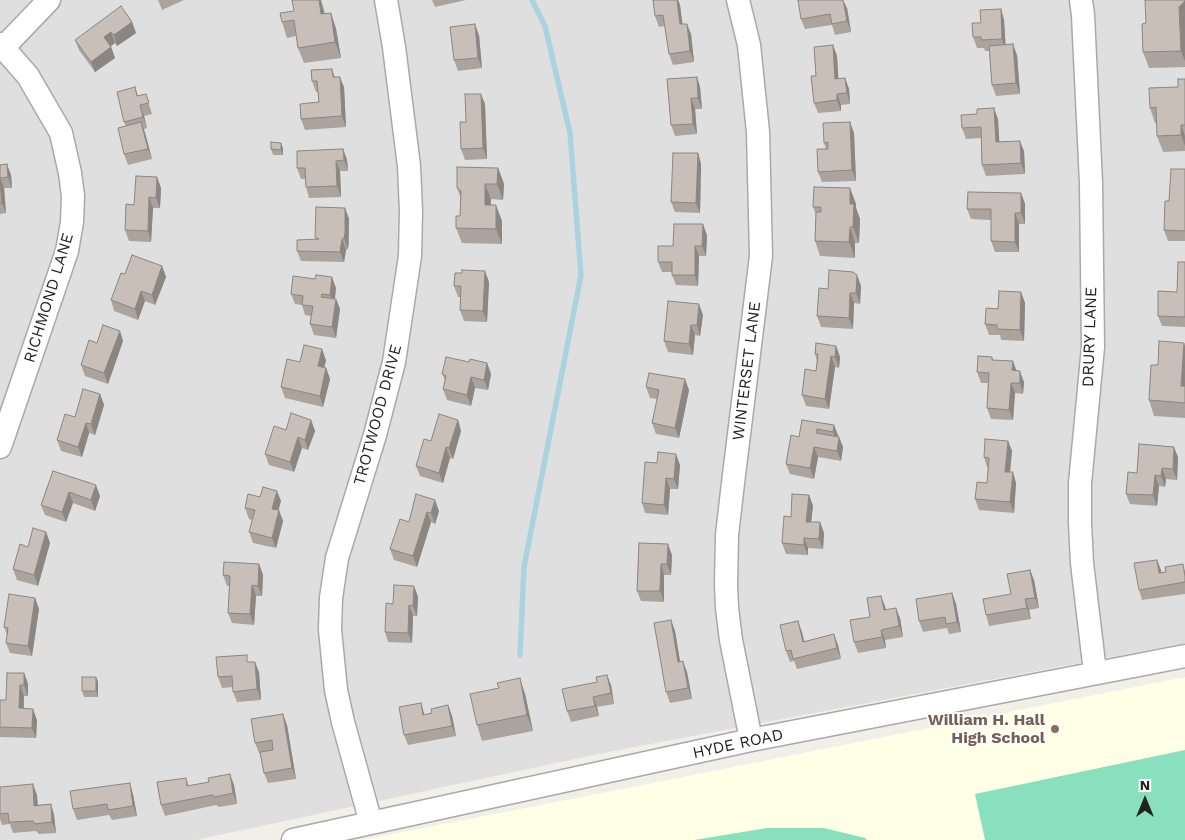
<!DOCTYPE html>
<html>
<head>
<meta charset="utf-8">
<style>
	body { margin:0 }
	#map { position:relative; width:1185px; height:840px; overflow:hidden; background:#f2efe9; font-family:"Work Sans",sans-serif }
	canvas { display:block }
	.north { position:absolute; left:1120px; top:775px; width:50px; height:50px; -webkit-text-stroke:4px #fff; paint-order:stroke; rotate:0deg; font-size:14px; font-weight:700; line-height:20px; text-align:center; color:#222 }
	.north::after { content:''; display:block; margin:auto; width:18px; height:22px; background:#222; clip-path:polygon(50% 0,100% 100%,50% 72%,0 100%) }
</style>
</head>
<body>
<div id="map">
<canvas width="1185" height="840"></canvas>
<div class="north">N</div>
</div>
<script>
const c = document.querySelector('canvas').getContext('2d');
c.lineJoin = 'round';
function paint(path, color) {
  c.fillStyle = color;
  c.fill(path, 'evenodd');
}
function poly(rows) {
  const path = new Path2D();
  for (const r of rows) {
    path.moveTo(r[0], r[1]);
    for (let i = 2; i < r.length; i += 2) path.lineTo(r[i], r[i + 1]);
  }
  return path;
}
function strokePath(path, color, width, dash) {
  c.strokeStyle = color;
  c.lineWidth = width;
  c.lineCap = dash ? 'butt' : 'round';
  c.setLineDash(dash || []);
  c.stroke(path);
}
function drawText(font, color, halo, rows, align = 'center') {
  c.font = font + ' "Work Sans",sans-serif';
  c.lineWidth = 4;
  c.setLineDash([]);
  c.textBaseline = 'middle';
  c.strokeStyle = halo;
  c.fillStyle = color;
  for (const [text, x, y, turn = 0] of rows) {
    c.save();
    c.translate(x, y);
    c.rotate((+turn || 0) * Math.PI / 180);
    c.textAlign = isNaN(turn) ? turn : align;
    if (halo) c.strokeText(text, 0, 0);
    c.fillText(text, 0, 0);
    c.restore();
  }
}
const residential = poly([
	[0,0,1185,0,1185,643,603,753,196,840,0,840]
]);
const education = poly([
	[1185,677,1185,840,362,840,663,781]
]);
const pitch = poly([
	[1185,750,1185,840,985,840,975,794],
	[767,828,824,828,865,838,867,840,694,840]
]);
const stream = poly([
	[520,655,524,567,581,275,570,133,545,26,532,0]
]);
const street = poly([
	[738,0,749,45,758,132,761,256,733,483,727,535,726,585,727,608,731,640,751,740],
	[1081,0,1083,15,1091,183,1093,347,1080,483,1080,523,1082,563,1095,672],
	[0,44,28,76,61,133,70,173,73,196,72,222,67,251,0,447],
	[4,47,49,0],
	[371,823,343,722,336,690,330,630,331,598,337,558,375,435,394,362,410,256,411,211,409,166,394,47,386,0],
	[293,840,751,740,1185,656]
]);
const wall = poly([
	[158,0,184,0,162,10],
	[432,0,466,0,435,7],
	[653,0,678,0,680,5,682,24,691,34,694,62,673,65,669,54,665,26,659,27,655,16],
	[1185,0,1185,67,1149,68,1143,52,1146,23],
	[323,7,325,14,331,13,336,29,341,58,304,63,298,48,296,36,287,38,282,22],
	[847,8,851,32,835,35,832,25,805,29,801,19],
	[1001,9,1004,20,1005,45,1017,55,1020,94,996,96,992,85,990,51,985,51,984,48,977,48,973,37,981,23],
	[132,22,136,33,117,46,115,43,111,46,115,58,95,72,79,50,75,40],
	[479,35,482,68,458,71,454,60],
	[833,45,837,56,838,78,845,78,849,89,850,104,841,105,841,111,818,113,814,103,816,76],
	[332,69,335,77,344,87,346,127,305,130,301,119,319,102,318,92,316,92,312,81],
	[697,77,700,87,702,109,695,109,697,134,675,136,671,125],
	[1185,79,1185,151,1163,152,1157,136,1157,123,1155,123,1150,108,1178,87],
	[135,87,138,96,146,94,152,114,144,116,147,128,144,129,152,159,128,165,124,154,126,126,124,122],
	[485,104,487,159,465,160,461,149,466,122],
	[998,119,999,142,1024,151,1025,174,986,176,982,165,981,138,966,139,962,128],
	[854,133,856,181,822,182,818,172,826,149,824,143],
	[283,148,283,155,273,155,271,149],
	[343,149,347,160,348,171,340,171,341,197,309,198,306,187,305,179,301,179,297,168],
	[698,153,701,164,700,213,675,212,671,202],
	[0,165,11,175,12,188,4,188,6,213,0,214],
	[498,168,504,184,503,200,491,199,491,205,502,221,502,244,462,243,456,228,460,216,461,199,457,188],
	[1185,169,1185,241,1168,241,1164,230,1169,201],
	[157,177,161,188,160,208,153,208,151,242,129,241,125,230,134,205],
	[850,188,856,204,856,208,860,219,859,243,855,243,855,258,820,256,815,241,816,214,813,207],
	[1021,193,1025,204,1025,224,1019,224,1019,252,995,252,991,241,991,220,971,219,967,209],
	[345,208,349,219,349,244,348,249,346,250,344,262,301,261,297,251,316,239,315,237],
	[707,235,706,256,699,256,698,286,676,285,672,275,672,272,662,272,658,262,673,246],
	[1185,262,1185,327,1162,326,1158,316,1177,292],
	[162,266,166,277,155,305,145,301,138,320,114,311,111,300,125,274],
	[462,273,489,282,487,322,464,321,460,310,461,297,458,297,454,286],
	[857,275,861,286,860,304,854,303,853,329,821,327,817,316,828,289],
	[336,288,335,299,336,299,340,309,336,338,314,335,310,324,311,316,305,315,302,305,295,304,291,294],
	[1021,292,1025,303,1024,341,1001,340,1000,335,989,335,985,324,998,309],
	[703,315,700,336,695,335,693,355,668,352,664,341],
	[123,341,108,384,85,376,81,365,97,343],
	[1184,343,1185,347,1185,418,1154,416,1149,400,1158,365],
	[836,346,840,357,839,368,835,367,829,409,806,406,802,395,816,371,817,361,815,354],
	[992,357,993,360,1016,371,1024,382,1023,394,1015,393,1013,420,991,419,987,408,988,383,981,383,977,372],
	[326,360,324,368,326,368,330,379,323,407,285,398,281,387,300,362],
	[469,362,487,363,491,374,488,390,475,388,471,406,447,400,443,389,445,380,442,374],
	[646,387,689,390,679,438,656,434,652,423,657,399,650,398],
	[100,394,104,405,95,435,89,433,82,457,61,451,57,440,75,417],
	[311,420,315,431,308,450,302,448,294,472,269,465,265,454],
	[458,420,461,431,453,459,450,458,443,483,420,476,416,466,431,441],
	[802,420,834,425,843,447,841,461,818,457,814,479,790,474,786,464,799,437],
	[1008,441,1012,451,1010,472,1016,483,1014,513,979,510,975,499,987,483,988,468,987,467,984,457],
	[1178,457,1177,480,1166,479,1165,487,1159,486,1157,506,1130,504,1126,494,1137,473],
	[680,465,678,489,670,489,668,515,645,513,642,503],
	[53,471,100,496,95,511,73,503,66,522,45,515,41,505],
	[416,494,439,511,435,524,431,522,417,567,394,560,390,549,409,522],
	[809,495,813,506,811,522,820,522,824,533,823,549,808,548,808,555,786,554,782,543,791,517],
	[281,501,278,510,283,521,276,548,253,543,249,532,252,520,249,519,245,508],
	[46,532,50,543,38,586,17,580,13,569,28,547],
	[639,543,672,555,671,575,664,575,664,602,641,601,637,591],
	[1157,560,1161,573,1185,570,1185,594,1142,600,1139,590],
	[259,564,263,575,262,596,256,596,254,625,232,623,228,613,230,586,227,586,223,575],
	[1030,570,1034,580,1039,608,1029,610,1031,619,989,626,986,615,1011,594],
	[414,586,418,597,417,616,413,616,412,643,388,642,385,632,393,604],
	[952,593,956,604,961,632,949,634,947,628,923,632,919,621],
	[35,598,39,609,32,656,10,653,6,643,7,635,4,627],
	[885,606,886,609,900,618,903,637,885,640,886,648,858,653,854,642,870,617],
	[671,620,675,631,680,662,687,672,692,699,670,703,666,692],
	[798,621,804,641,838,645,841,659,797,669,794,661,790,662,786,651],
	[250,662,259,672,261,700,237,702,233,692,233,687,222,688,218,677],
	[24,673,28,684,28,696,24,696,24,709,37,720,36,738,0,737,0,700,6,700],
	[96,677,98,682,98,697,84,697,82,691],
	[611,685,614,704,597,707,599,716,571,722,567,711],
	[499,688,525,694,533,731,482,741,477,725],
	[448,705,452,716,456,736,408,745,404,735,425,715,432,713],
	[287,725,296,779,268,783,264,773,260,753,259,753,255,743],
	[186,778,189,786,234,785,237,804,219,807,216,805,165,816,161,805],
	[0,787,37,795,38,805,51,804,54,815,56,833,39,834,36,831,13,833,10,824,2,825,0,819],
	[133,794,137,816,112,820,109,815,77,820,73,809]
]);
const shadedWall = poly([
	[319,0,321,0,323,7,327,30,321,14],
	[677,0,678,0,680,5,684,35,680,24],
	[843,0,847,8,851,32,847,21],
	[1185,1,1185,61,1181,51,1179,7],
	[1001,9,1004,20,1006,50,1002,39],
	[331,13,336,29,341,58,335,42],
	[132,22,136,33,117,46,114,35],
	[475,24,479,35,482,68,478,58],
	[687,24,691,34,694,62,690,51],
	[111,32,115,43,108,48,104,37],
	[1013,44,1017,55,1020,94,1016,83],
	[833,45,837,56,839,89,835,79],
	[111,47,115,58,95,72,91,62],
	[340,77,344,87,346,127,342,116],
	[697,77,700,87,702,109,698,98],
	[845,78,849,89,850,104,847,93],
	[481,94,485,104,487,159,483,148],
	[837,94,841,105,841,111,837,100],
	[691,98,695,109,697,134,693,124],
	[140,105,144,116,147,128,143,117],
	[994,108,998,119,1000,152,996,142],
	[141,122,145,133,152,159,148,149],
	[850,122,854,133,856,181,852,170],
	[1181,125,1185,136,1185,146,1181,135],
	[1020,141,1024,151,1025,174,1021,163],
	[281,143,283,148,283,155,281,150],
	[343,149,347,160,348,171,344,160],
	[698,153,701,164,700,213,696,203],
	[336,161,340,171,341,197,337,186],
	[7,164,11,175,12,188,8,177],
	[498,168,504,184,503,200,497,184],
	[157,177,161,188,160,208,156,198],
	[0,178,4,188,6,213,2,203],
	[485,184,491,199,490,220,485,205],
	[850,188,856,204,856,208,860,219,859,243,853,227,850,204],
	[1021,193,1025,204,1025,224,1021,213],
	[149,197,153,208,151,242,148,231],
	[496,205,502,221,502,244,496,229],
	[345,208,349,219,348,249,344,238],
	[1015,213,1019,224,1019,252,1015,242],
	[703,224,707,235,706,256,702,246],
	[850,227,855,243,855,258,849,242],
	[342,239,346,250,344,262,340,252],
	[695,246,699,256,698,286,695,275],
	[162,266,166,277,155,305,152,295],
	[485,271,489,282,487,322,483,311],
	[857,275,861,286,860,304,856,293],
	[332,277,336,288,334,305,330,295],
	[141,291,145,301,138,320,135,309],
	[1021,292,1025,303,1024,341,1020,330],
	[850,293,854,303,853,329,849,318],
	[336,299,340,309,336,338,332,327],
	[699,304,703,315,700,336,697,325],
	[691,325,695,335,693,355,689,344],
	[120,331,123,341,108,384,104,373],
	[1184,343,1185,347,1185,397,1181,386],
	[836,346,840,357,839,368,835,357],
	[322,349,326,360,322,377,318,366],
	[831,356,835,367,829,409,825,399],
	[1013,361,1017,372,1012,370],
	[487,363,491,374,488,390,484,380],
	[326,368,330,379,323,407,320,396],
	[1020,371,1024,382,1023,394,1020,383],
	[471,377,475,388,471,406,467,395],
	[685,379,689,390,679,438,675,428],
	[1011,383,1015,393,1013,420,1009,410],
	[100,394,104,405,95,435,91,424],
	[311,420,315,431,308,450,305,440],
	[458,420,461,431,453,459,449,448],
	[86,423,89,433,82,457,78,447],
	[834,425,838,436,837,442,833,432],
	[298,437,302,448,294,472,290,462],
	[839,437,843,447,841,461,837,451],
	[1008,441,1012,451,1009,482,1005,472],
	[446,447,450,458,443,483,439,473],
	[814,447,818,457,814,479,810,468],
	[1174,447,1178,457,1177,480,1173,469],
	[676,454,680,465,678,489,674,479],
	[1162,468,1166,479,1165,487,1161,476],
	[1013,472,1016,483,1014,513,1010,502],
	[1155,475,1159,486,1157,506,1153,495],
	[666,478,670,489,668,515,664,505],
	[96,485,100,496,95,511,91,500],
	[277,491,281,501,276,519,272,509],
	[69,492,73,503,66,522,62,512],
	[809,495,813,506,810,532,806,522],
	[435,500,439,511,435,524,431,513],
	[279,510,283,521,276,548,272,538],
	[427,512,431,522,417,567,413,556],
	[820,522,824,533,823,549,819,539],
	[46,532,50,543,38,586,34,575],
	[804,538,808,548,808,555,804,545],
	[668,544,672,555,671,575,667,564],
	[1157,560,1161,570,1163,584,1159,573],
	[259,564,263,575,262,596,258,586],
	[661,564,664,575,664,602,660,591],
	[1030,570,1034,580,1039,608,1035,598],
	[252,585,256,596,254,625,250,614],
	[414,586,418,597,417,616,413,606],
	[952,593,956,604,961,632,957,622],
	[881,596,885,606,887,620,884,610],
	[35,598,39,609,32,656,28,646],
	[1025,599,1029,610,1031,619,1027,608],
	[409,605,413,616,412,643,408,633],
	[896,608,900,618,903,637,899,626],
	[671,620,675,631,682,673,678,662],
	[798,621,802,632,807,652,803,642],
	[881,630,885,640,886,648,882,637],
	[834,634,838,645,841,659,837,648],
	[683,661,687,672,692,699,688,688],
	[255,662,259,672,261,700,257,689],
	[24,673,28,684,28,696,24,685],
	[607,675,611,685,614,704,611,693],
	[96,677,98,682,98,697,96,691],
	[520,678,525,694,533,731,527,715],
	[20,685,24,696,23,719,19,708],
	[593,697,597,707,599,716,595,706],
	[421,703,424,713,427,726,423,715],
	[448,705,452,716,456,736,452,726],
	[33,709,37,720,36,738,32,728],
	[283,714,287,725,296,779,292,768],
	[230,774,234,785,237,804,233,793],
	[130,783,133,794,137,816,133,806],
	[33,784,37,795,38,816,34,806],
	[51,804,54,815,56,833,52,822]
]);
const building = poly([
	[292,0,319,0,321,14,331,13,335,42,298,48,294,20,282,22,280,13,294,11,292,0],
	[653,0,677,0,680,24,687,24,690,51,669,54,663,15,655,16,653,0],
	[798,0,843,0,847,21,832,24,830,14,801,19,798,0],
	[1145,0,1185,0,1185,1,1179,7,1181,51,1143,52,1142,24,1146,23,1145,0],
	[121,6,132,22,114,35,111,32,104,37,111,47,91,62,75,40,121,6],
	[1001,9,1002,39,982,40,981,37,973,37,972,23,981,23,980,10,1001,9],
	[475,24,478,58,454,60,450,27,475,24],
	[1013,44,1016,83,992,85,989,46,1013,44],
	[833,45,835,79,845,78,847,93,837,94,837,100,814,103,811,76,816,76,814,47,833,45],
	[332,69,333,77,340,77,342,116,301,119,300,104,319,102,317,81,312,81,311,70,332,69],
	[697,77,698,98,691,98,693,124,671,125,667,79,697,77],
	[1178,79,1185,79,1185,125,1181,125,1181,135,1157,136,1156,107,1150,108,1149,88,1178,87,1178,79],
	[135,87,137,96,146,94,149,103,140,105,143,117,124,122,117,92,135,87],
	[465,94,481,94,483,148,461,149,460,122,466,122,465,94],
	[994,108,996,142,1020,141,1021,163,982,165,981,127,962,128,961,115,977,114,977,109,994,108],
	[141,122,148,149,124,154,118,128,141,122],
	[850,122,852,170,818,172,817,149,828,149,828,142,824,143,823,123,850,122],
	[271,142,281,143,281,150,271,149,271,142],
	[343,149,344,160,336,161,337,186,306,187,305,168,297,168,297,151,343,149],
	[673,153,698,153,696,203,671,202,673,153],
	[7,164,8,177,0,178,2,203,0,203,0,165,7,164],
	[457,167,498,168,497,184,485,184,485,205,496,205,496,229,456,228,456,216,460,216,461,191,457,188,457,167],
	[1171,169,1185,169,1185,231,1164,230,1165,201,1169,201,1171,169],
	[136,176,157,177,156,198,149,197,148,231,125,230,126,204,134,205,136,176],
	[814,187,850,188,850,204,854,204,853,227,850,227,849,242,815,241,816,212,821,212,821,207,813,207,814,187],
	[968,192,1021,193,1021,213,1015,213,1015,242,991,241,991,209,967,209,968,192],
	[316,207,345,208,345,233,344,238,342,239,340,252,297,251,297,240,319,239,315,237,316,207],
	[674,224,703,224,702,246,695,246,695,275,672,275,672,262,658,262,658,246,673,246,674,224],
	[132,255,162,266,152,295,141,291,135,309,111,300,121,273,125,274,132,255],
	[1178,262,1185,262,1185,317,1158,316,1158,291,1177,292,1178,262],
	[462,270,485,271,483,311,460,310,461,286,454,286,455,273,462,273,462,270],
	[829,270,853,272,857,275,856,293,850,293,849,318,817,316,819,288,828,289,829,270],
	[316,275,332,277,330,295,322,294,321,297,336,299,332,327,310,324,313,306,302,305,303,296,291,294,293,276,315,279,316,275],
	[999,291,1021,292,1020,330,997,329,997,325,985,324,986,308,998,309,999,291],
	[668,301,699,304,697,325,691,325,689,344,664,341,668,301],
	[103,325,120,331,104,373,81,365,89,340,97,343,103,325],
	[1159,341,1184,343,1181,386,1185,386,1185,403,1149,400,1151,365,1158,365,1159,341],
	[816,343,836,346,835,357,831,356,825,399,802,395,805,369,816,371,818,354,815,354,816,343],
	[304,345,322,349,318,366,326,368,320,396,281,387,287,359,300,362,304,345],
	[978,356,992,357,992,360,1013,361,1012,370,1020,371,1020,383,1011,383,1009,410,987,408,989,373,977,372,978,356],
	[446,357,469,362,470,359,487,363,484,380,471,377,467,395,443,389,446,376,442,374,446,357],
	[649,373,685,379,675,428,652,423,659,390,646,387,649,373],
	[83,389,100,394,91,424,86,423,78,447,57,440,65,414,75,417,83,389],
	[291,413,311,420,305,440,298,437,290,462,265,454,274,426,286,430,291,413],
	[439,414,458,420,449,448,446,447,439,473,416,466,424,439,431,441,439,414],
	[802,420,834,425,833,432,817,429,816,433,839,437,837,451,814,447,810,468,786,464,791,435,799,437,802,420],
	[985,439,1008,441,1005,472,1013,472,1010,502,975,499,977,482,987,483,989,458,984,457,985,439],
	[1139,444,1174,447,1173,469,1162,468,1161,476,1155,475,1153,495,1126,494,1128,472,1137,473,1139,444],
	[658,452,676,454,674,479,666,478,664,505,642,503,645,462,657,463,658,452],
	[53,471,96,485,91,500,69,492,62,512,41,505,53,471],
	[263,487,277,491,272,509,279,510,272,538,249,532,255,510,245,508,248,494,260,497,263,487],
	[416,494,435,500,431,513,427,512,413,556,390,549,400,519,409,522,416,494],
	[792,494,809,495,806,522,820,522,819,539,804,538,804,545,782,543,784,516,791,517,792,494],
	[33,528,46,532,34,575,13,569,20,544,28,547,33,528],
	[639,543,668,544,667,564,661,564,660,591,637,591,639,543],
	[1157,560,1159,573,1166,572,1165,567,1183,564,1185,576,1185,582,1139,590,1134,563,1157,560],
	[224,562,259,564,258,586,252,585,250,614,228,613,230,576,223,575,224,562],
	[1030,570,1035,598,1025,599,1027,608,986,615,983,599,1011,594,1007,574,1030,570],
	[394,585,414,586,413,606,409,605,408,633,385,632,386,603,393,604,394,585],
	[952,593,957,622,946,624,945,617,919,621,916,599,952,593],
	[9,594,35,598,28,646,6,643,8,628,4,627,9,594],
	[881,596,884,610,896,608,899,626,881,630,882,637,854,642,850,620,870,617,867,598,881,596],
	[671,620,678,662,683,661,688,688,666,692,654,623,671,620],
	[798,621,803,642,834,634,837,648,793,659,791,650,786,651,780,625,798,621],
	[247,655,247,662,255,662,257,689,233,692,232,676,218,677,216,657,247,655],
	[7,673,24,673,24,685,20,685,19,708,33,709,32,728,0,727,0,700,6,700,7,673],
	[607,675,611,693,593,697,595,706,567,711,562,689,597,682,596,677,607,675],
	[82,677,96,677,96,691,82,691,82,677],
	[520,678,527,715,477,725,470,694,499,688,497,683,520,678],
	[421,703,423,715,432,713,431,709,448,705,452,726,404,735,399,707,421,703],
	[283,714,292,768,264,773,260,752,273,750,272,740,255,743,251,719,283,714],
	[230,774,233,793,215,797,212,795,161,805,157,782,186,778,187,786,209,782,208,778,230,774],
	[130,783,133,806,108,810,107,804,73,809,70,791,130,783],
	[33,784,34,806,51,804,52,822,35,824,33,821,9,822,8,813,0,814,0,787,33,784]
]);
const markers = [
	[1055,729,5,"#8d6e63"]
];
const streetNames = [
	["RICHMOND LANE",49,298,-73],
	["DRURY LANE",1090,337,-88],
	["WINTERSET LANE",747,371,-83],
	["TROTWOOD DRIVE",378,415,-75],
	["HYDE ROAD",738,744,-12]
];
const educationNames = [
	["William H. Hall",1045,720],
	["High School",1045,738]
];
paint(residential, '#e0dfdf');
paint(education, '#ffffe5');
paint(pitch, '#88e0be');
strokePath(stream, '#aad3df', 5.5);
strokePath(street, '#a9a9a9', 25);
strokePath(street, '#fff', 22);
paint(wall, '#aba49e');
paint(shadedWall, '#8b8681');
paint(building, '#c7bfb8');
strokePath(building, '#8b8681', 1);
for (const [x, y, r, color] of markers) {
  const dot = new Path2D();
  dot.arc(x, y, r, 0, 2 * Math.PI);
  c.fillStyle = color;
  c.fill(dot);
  strokePath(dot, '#fff', 2);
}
drawText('16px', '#222', '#fff', streetNames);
drawText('bold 16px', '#785e54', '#fff', educationNames, 'right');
</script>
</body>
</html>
